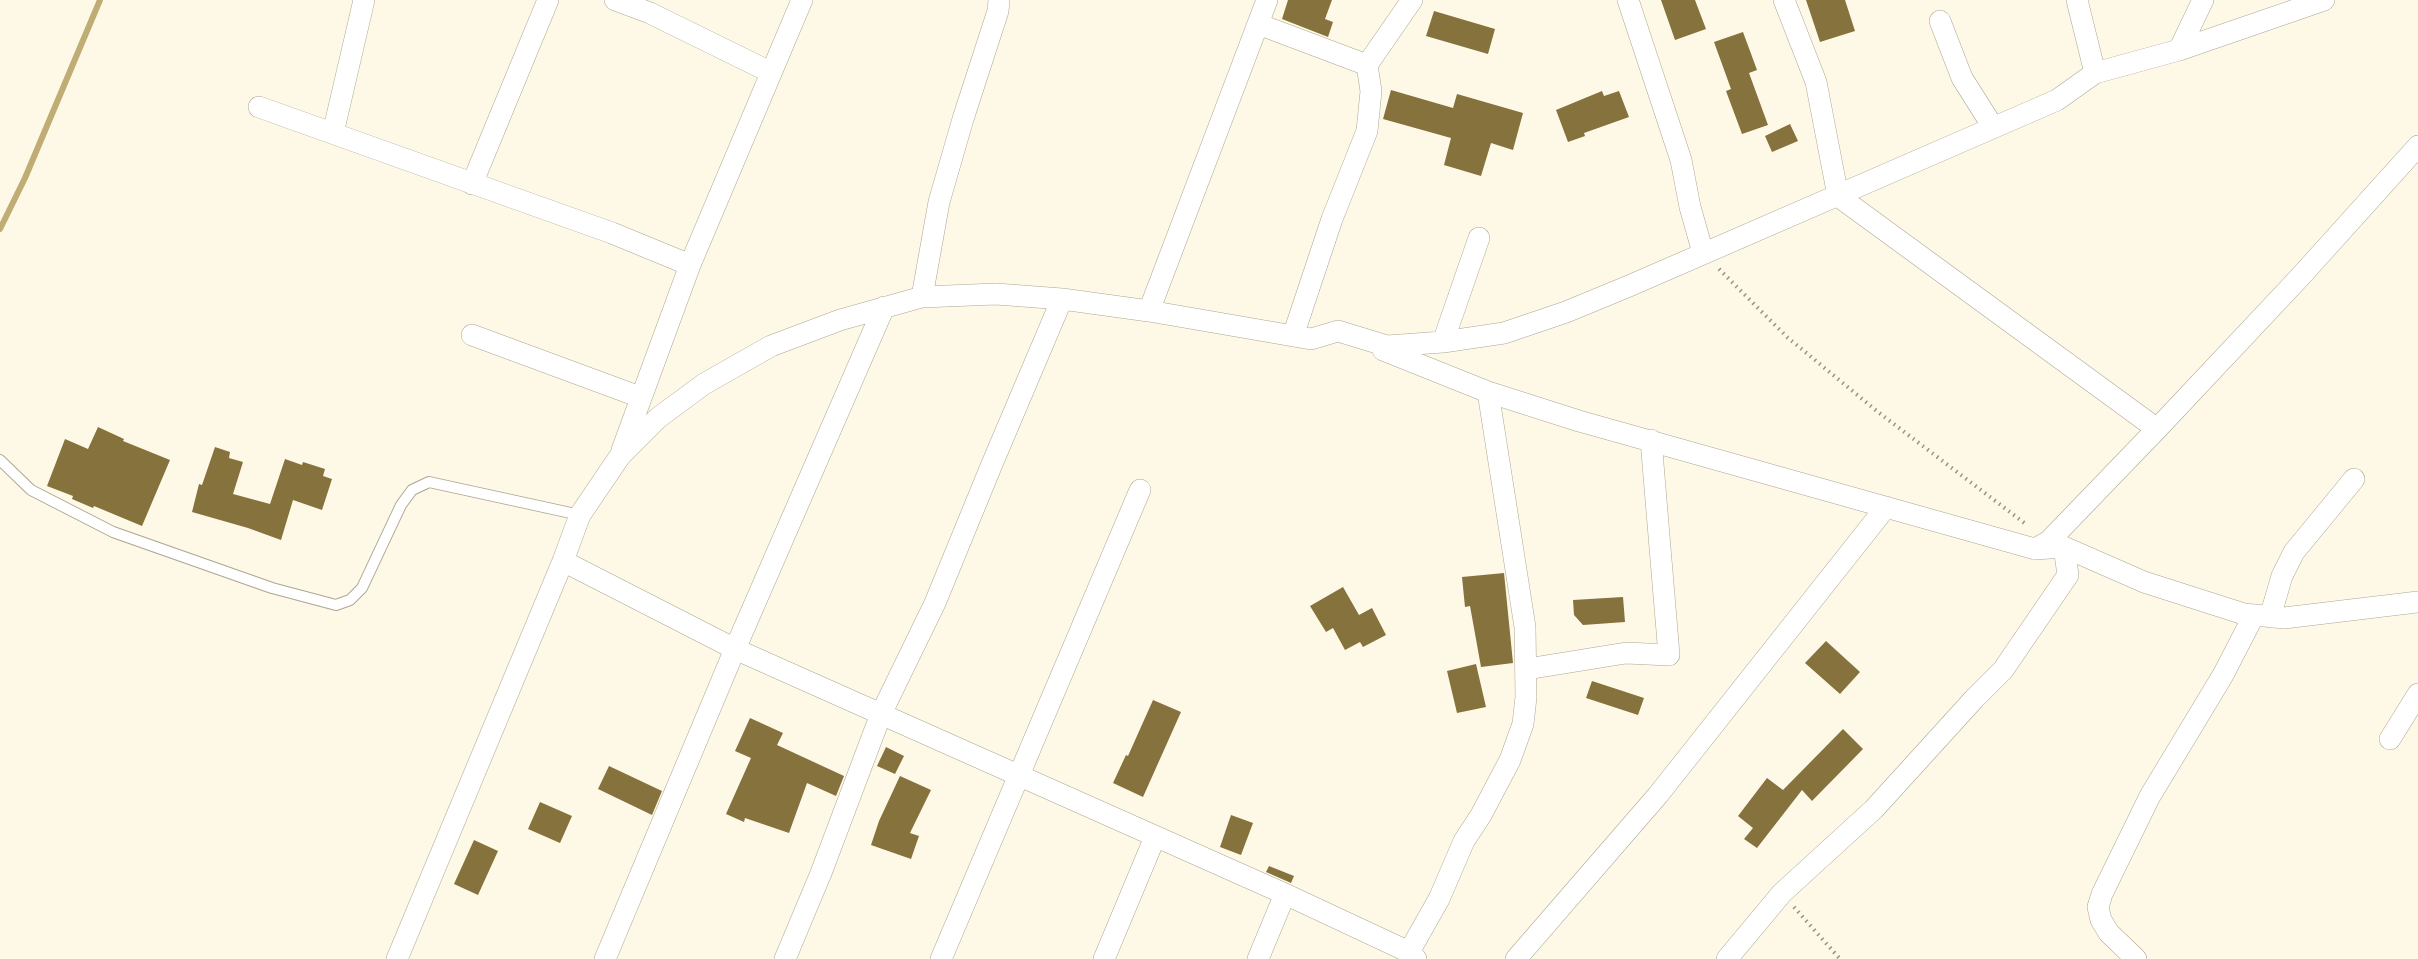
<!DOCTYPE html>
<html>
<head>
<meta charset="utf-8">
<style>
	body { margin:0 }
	canvas { display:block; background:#fef8e7 }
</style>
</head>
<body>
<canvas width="2418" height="959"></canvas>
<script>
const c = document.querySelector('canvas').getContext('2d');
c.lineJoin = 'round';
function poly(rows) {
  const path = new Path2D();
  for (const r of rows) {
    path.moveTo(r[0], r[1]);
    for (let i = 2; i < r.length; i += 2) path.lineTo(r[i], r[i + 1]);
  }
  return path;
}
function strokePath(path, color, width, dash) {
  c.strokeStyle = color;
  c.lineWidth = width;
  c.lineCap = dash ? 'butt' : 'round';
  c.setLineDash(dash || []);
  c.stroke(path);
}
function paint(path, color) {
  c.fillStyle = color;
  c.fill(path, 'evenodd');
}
const stream = poly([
	[0,229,25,178,100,0]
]);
const building = poly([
	[1288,0,1332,0,1325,19,1333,22,1328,37,1282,19],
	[1661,0,1695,0,1706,29,1675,40],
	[1806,0,1845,0,1855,31,1820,42],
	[1434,11,1495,29,1488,54,1426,36],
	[1743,32,1757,70,1749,73,1768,125,1742,134,1726,91,1731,89,1714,42],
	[1391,90,1453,108,1457,94,1523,113,1513,150,1491,143,1481,176,1444,165,1451,138,1383,119],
	[1602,91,1604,96,1619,91,1629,117,1584,133,1585,136,1568,142,1556,110],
	[1790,124,1798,141,1772,152,1765,136],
	[98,427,124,439,123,441,170,460,142,526,94,506,93,508,72,499,73,496,47,486,65,439,88,449],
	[215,447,230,452,229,458,243,462,233,494,270,504,285,459,302,465,303,462,325,469,323,476,332,479,322,510,293,500,281,540,248,528,192,512,199,484,202,485],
	[1504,573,1513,663,1481,667,1470,606,1465,607,1462,577],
	[1343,587,1359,615,1372,608,1386,635,1363,647,1360,642,1345,650,1333,628,1326,632,1310,606],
	[1623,597,1625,622,1583,625,1574,615,1573,600],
	[1826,641,1860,672,1840,694,1805,663],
	[1476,664,1486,707,1457,713,1447,671],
	[1592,681,1644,698,1638,715,1586,698],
	[1153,700,1181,712,1143,797,1113,783,1126,755,1128,756],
	[750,718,783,733,777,745,844,776,836,796,807,783,789,833,745,818,744,822,726,814,751,758,735,751],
	[1843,729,1863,749,1812,801,1802,790,1757,848,1744,839,1753,828,1738,816,1767,778,1783,790],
	[886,747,904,756,895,774,877,766],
	[609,766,662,791,652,815,598,789],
	[900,776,931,790,910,833,919,836,911,859,871,845,879,821],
	[540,802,572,816,560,843,528,829],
	[1231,815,1253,823,1241,855,1220,847],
	[474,840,498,851,478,895,454,884],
	[1269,866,1294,876,1291,883,1266,872]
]);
const path = poly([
	[1719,269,1787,337,1878,412,2027,525],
	[1794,907,1840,959]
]);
const service = poly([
	[0,460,31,490,113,532,272,588,336,605,350,600,362,588,401,505,412,490,429,482,580,515]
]);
const minor = poly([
	[615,0,650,13,770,72],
	[1628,0,1681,160,1690,207,1703,253],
	[1784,0,1816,82,1838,196,2157,429],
	[2077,0,2095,73],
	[1940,21,1962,78,1993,127],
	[1258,24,1367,65],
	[2179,50,2203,0],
	[259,107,612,233,690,265],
	[333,133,364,0],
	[472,184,548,0],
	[922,297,939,202,963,119,998,11,999,0],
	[1149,311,1267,0],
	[472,335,640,397],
	[1293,336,1332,219,1367,131,1371,91,1367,65,1412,0],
	[1443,342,1479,238],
	[1383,350,1488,392,1579,421,2035,549,2064,547,2144,582,2244,614,2284,618,2418,602],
	[622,450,690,265,802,0],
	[2035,549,2049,541,2157,429,2300,277,2418,146],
	[563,561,735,649,1285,894,1409,952,1416,959],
	[2270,617,2282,576,2294,552,2354,479],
	[1527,669,1626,653,1669,655,1651,440],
	[2390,739,2418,694],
	[1409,952,1439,899,1464,841,1481,815,1510,760,1523,724,1526,697,1525,627,1488,392],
	[397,959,563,561,580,515,620,456,658,418,704,384,771,346,840,320,922,297,996,294,1062,299,1149,311,1311,339,1338,331,1387,346,1443,342,1504,333,1566,312,1629,286,2057,100,2095,73,2179,50,2324,0],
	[605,959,735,649,884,307],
	[785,959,821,873,881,714,935,603,992,464,1062,299],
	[941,959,1140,490],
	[1104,959,1155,837],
	[1258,959,1285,894],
	[1516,959,1658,795,1886,507],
	[1727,959,1782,893,1874,809,1974,699,2003,670,2068,575,2064,547],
	[2136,959,2109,933,2101,920,2098,907,2102,894,2150,796,2223,675,2254,615]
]);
strokePath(stream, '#c0ac75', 6);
paint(building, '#85723d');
strokePath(service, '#ada692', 12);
strokePath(minor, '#ada692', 22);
strokePath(path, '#989387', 4, [1.5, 4.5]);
strokePath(service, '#fff', 10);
strokePath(minor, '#fff', 21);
</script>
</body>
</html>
